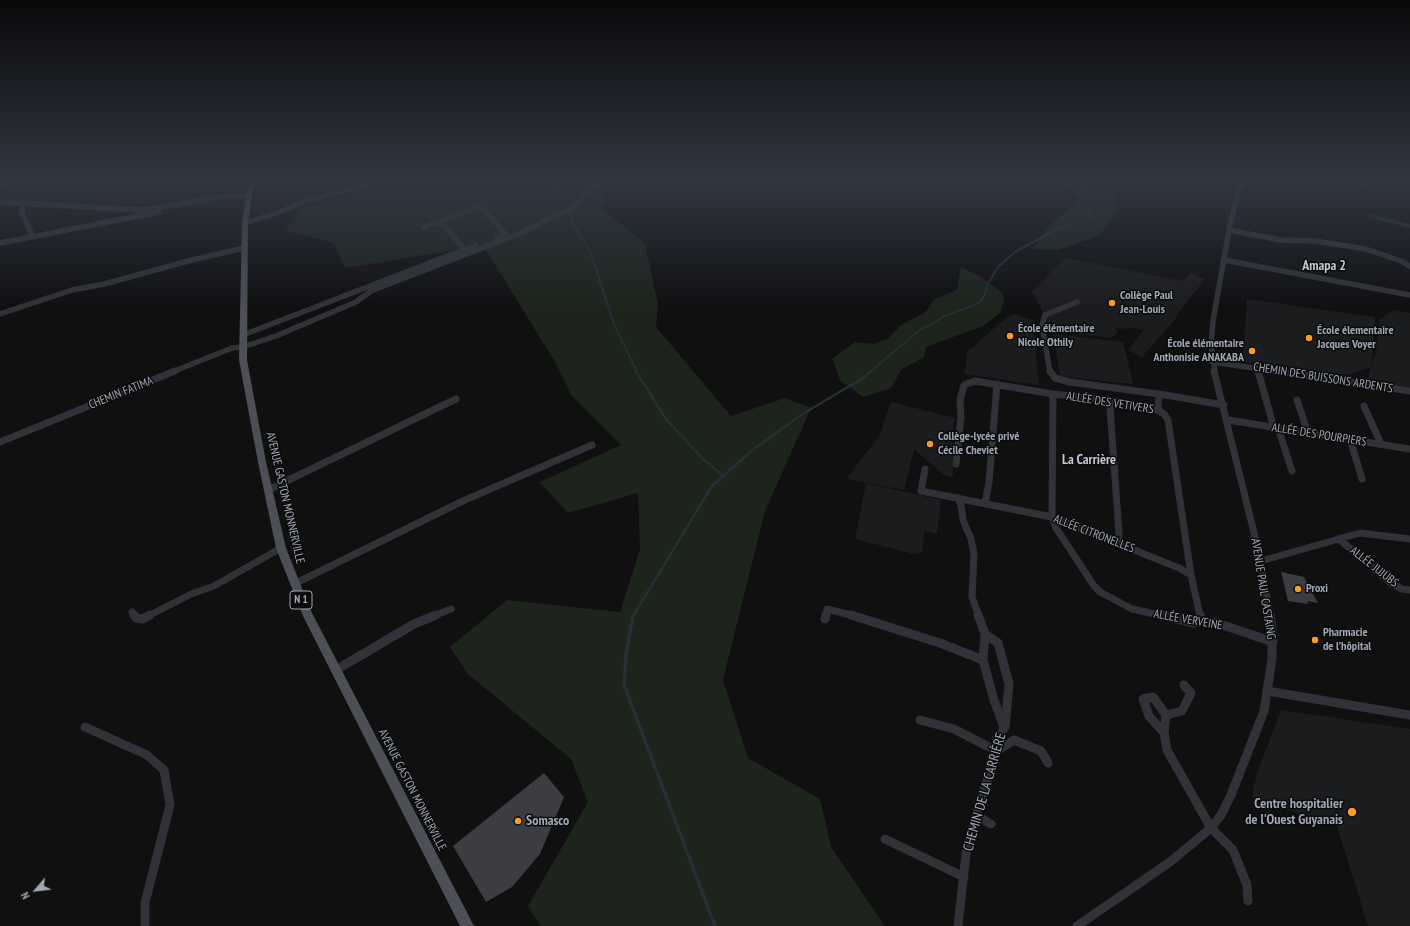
<!DOCTYPE html>
<html>
<head>
<meta charset="utf-8">
<style>
	body { margin:0 }
	#map { position:relative; width:1410px; height:926px; overflow:hidden; background:#101011; font-family:"PT Sans Narrow",sans-serif }
	canvas { display:block }
	.north { position:absolute; left:16px; top:870px; width:40px; height:40px; -webkit-text-stroke:3px #0b0b0c; paint-order:stroke; rotate:242deg; font-size:11px; font-weight:700; line-height:16px; text-align:center; color:#9fa7b4 }
	.north::after { content:''; display:block; margin:auto; width:14px; height:18px; background:#9fa7b4; clip-path:polygon(50% 0,100% 100%,50% 72%,0 100%) }
</style>
</head>
<body>
<div id="map">
<canvas width="1410" height="926"></canvas>
<div class="north">N</div>
</div>
<script>
const c = document.querySelector('canvas').getContext('2d');
c.lineJoin = 'round';
function paint(path, color) {
  c.fillStyle = color;
  c.fill(path, 'evenodd');
}
function poly(rows) {
  const path = new Path2D();
  for (const r of rows) {
    path.moveTo(r[0], r[1]);
    for (let i = 2; i < r.length; i += 2) path.lineTo(r[i], r[i + 1]);
  }
  return path;
}
function strokePath(path, color, width, dash) {
  c.strokeStyle = color;
  c.lineWidth = width;
  c.lineCap = dash ? 'butt' : 'round';
  c.setLineDash(dash || []);
  c.stroke(path);
}
function drawText(font, color, halo, rows, align = 'center') {
  c.font = font + ' "PT Sans Narrow",sans-serif';
  c.lineWidth = 3;
  c.setLineDash([]);
  c.textBaseline = 'middle';
  c.strokeStyle = halo;
  c.fillStyle = color;
  for (const [text, x, y, turn = 0] of rows) {
    c.save();
    c.translate(x, y);
    c.rotate((+turn || 0) * Math.PI / 180);
    c.textAlign = isNaN(turn) ? turn : align;
    if (halo) c.strokeText(text, 0, 0);
    c.fillText(text, 0, 0);
    c.restore();
  }
}
const built = poly([
	[1066,258,1183,281,1191,273,1205,279,1177,315,1177,317,1142,357,1128,350,1144,330,1126,327,1126,329,1116,328,1117,333,1111,338,1058,332,1048,323,1032,291],
	[1247,299,1375,317,1372,365,1376,351,1380,319,1393,310,1410,313,1410,387,1376,383,1375,381,1368,379,1371,367,1347,375,1246,362,1243,360],
	[1016,314,1033,320,1039,385,965,374,967,352,1008,316],
	[1053,334,1123,342,1133,384,1060,376],
	[891,402,955,418,952,435,953,477,944,475,914,449,904,490,846,479,880,435],
	[866,483,941,500,937,534,924,531,922,552,914,554,855,539],
	[1281,710,1410,729,1410,926,1368,926,1337,826,1252,798,1256,776]
]);
const green = poly([
	[393,180,483,180,482,190,529,190,534,180,610,180,601,208,645,244,658,305,656,327,731,416,785,398,811,408,765,511,723,680,748,758,820,799,831,847,885,926,541,926,528,906,588,802,571,759,468,674,450,647,507,600,620,612,640,549,638,493,568,513,540,482,621,445,571,395,555,362,483,245,345,268,334,243,285,230,303,208,373,189],
	[1065,180,1112,180,1117,213,1098,236,1057,250,1032,249,1051,223,1078,202],
	[1367,213,1410,224,1410,229,1368,217],
	[961,267,979,276,1002,292,1004,301,1000,313,983,326,926,347,924,357,901,370,891,388,863,397,840,380,832,359,855,342,874,344,887,339,901,325,926,312,933,300,957,290]
]);
const streamFar2 = poly([
	[556,180,558,192,578,232,590,251,614,324,637,372],
	[1378,218,1410,226],
	[870,372,921,329,933,324,942,317,979,303,985,295,987,285,998,267,1015,252,1055,230,1082,221,1090,216,1090,208,1078,180]
]);
const streamFar1 = poly([
	[636,371,665,418,703,459,723,476],
	[633,616,712,486,754,449,801,415,863,378,871,371]
]);
const stream = poly([
	[633,615,626,655,624,685,715,926]
]);
const building = poly([
	[1281,572,1304,577,1318,603,1307,601,1308,604,1288,601],
	[544,773,564,797,540,854,512,887,486,902,453,846]
]);
const minorFar2 = poly([
	[92,180,118,180],
	[166,180,197,180],
	[254,182,261,180],
	[0,183,3,180],
	[1365,186,1368,180],
	[0,202,143,210,227,196,248,196],
	[23,202,22,213,31,233,30,237],
	[440,221,465,250],
	[245,223,277,213,307,200,365,186,375,180],
	[424,227,478,207,482,208,505,233,497,237],
	[1229,230,1281,240,1315,241,1366,249,1401,261,1410,266],
	[0,243,159,212],
	[1224,260,1410,295],
	[0,314,72,290,104,284,192,260,244,248],
	[243,335,476,245],
	[1212,362,1281,372],
	[1257,368,1258,372],
	[172,372,232,348,243,347,276,336,356,302,371,291,526,231,549,218,572,209,587,192,601,181,606,180],
	[1050,372,1042,326,1045,315,1077,302],
	[1215,372,1211,345,1213,321,1229,230,1238,191,1243,180]
]);
const minorFar1 = poly([
	[1050,371,1055,378,1070,382,1159,394,1224,405],
	[1214,371,1261,561,1270,616],
	[1258,371,1274,428],
	[1275,371,1410,391],
	[1053,394,1052,517,1056,528,1094,586,1100,592,1132,609,1164,616],
	[1108,400,1110,407,1119,534,1118,542],
	[1297,400,1308,433],
	[1364,406,1381,444],
	[1158,410,1159,394],
	[1228,420,1410,449],
	[1278,428,1292,471],
	[1350,439,1362,479],
	[0,442,175,371],
	[956,464,961,417,960,400,964,385,975,381,1053,394,1108,400,1158,410,1164,414,1168,420,1191,575],
	[925,469,921,491,1052,517,1179,568,1191,575,1200,616],
	[268,490,456,399],
	[958,498,961,505,963,520,971,539,974,554,972,597,979,616],
	[985,504,989,482,997,384],
	[1339,539,1392,584,1402,589,1410,590],
	[1261,561,1360,533,1410,539],
	[294,584,465,500,592,445],
	[132,612,135,616],
	[148,616,191,594,214,586,281,548],
	[433,616,451,609],
	[826,616,827,609,855,616]
]);
const minor = poly([
	[134,615,136,618,143,619,150,615],
	[851,615,940,643,983,660],
	[1160,615,1194,623,1201,621,1214,622,1273,642],
	[1200,615,1201,621],
	[825,619,826,615],
	[985,634,998,643,1009,684,1005,727],
	[336,670,414,624,436,615],
	[1267,691,1410,715],
	[1166,715,1164,733,1167,750,1211,828,1233,850,1247,885,1248,901],
	[920,720,954,729,997,751,1014,740,1041,751,1048,763],
	[85,727,147,755,164,770,170,805,145,903,145,926],
	[1164,733,1149,716,1143,699,1153,697,1166,715,1182,711,1191,693,1184,685],
	[976,815,991,824],
	[885,839,964,877],
	[958,926,966,854,976,815,1004,727,994,700,983,660,985,634,978,615],
	[1077,926,1170,862,1211,828,1221,815,1231,795,1264,711,1272,659,1272,627,1270,615]
]);
const major = poly([
	[252,180,258,180,253,190,248,223,247,360,266,462,286,548,311,611,474,926,460,926,303,616,276,548,258,462,239,360,242,223,247,190,252,180]
]);
const markers = [
	[1112,303,4,"#ff9d1a"],
	[1010,336,4,"#ff9d1a"],
	[1309,338,4,"#ff9d1a"],
	[1252,351,4,"#ff9d1a"],
	[930,444,4,"#ff9d1a"],
	[1298,589,4,"#ff9d1a"],
	[1315,640,4,"#ff9d1a"],
	[1352,812,5,"#ff9d1a"],
	[518,821,4,"#ff9d1a"]
];
const shields = [
	[301,600,22]
];
const shieldNames = [
	["N 1",301,600]
];
const poiNames = [
	["Collège Paul",1120,296],
	["Jean-Louis",1120,310],
	["École élémentaire",1018,329],
	["Nicole Othily",1018,343],
	["École élementaire",1317,331],
	["Jacques Voyer",1317,345],
	["École élémentaire",1244,344,"right"],
	["Anthonisie ANAKABA",1244,358,"right"],
	["Collège-lycée privé",938,437],
	["Cécile Cheviet",938,451],
	["Proxi",1306,589],
	["Pharmacie",1323,633],
	["de l’hôpital",1323,647]
];
const streetNames = [
	["CHEMIN DES BUISSONS ARDENTS",1323,378,9],
	["CHEMIN FATIMA",121,393,-22],
	["ALLÉE DES VETIVERS",1110,403,9],
	["ALLÉE DES POURPIERS",1319,435,9],
	["AVENUE GASTON MONNERVILLE",285,498,77],
	["ALLÉE CITRONELLES",1094,534,21],
	["ALLÉE JUJUBS",1374,567,38],
	["AVENUE PAUL CASTAING",1263,589,81],
	["ALLÉE VERVEINE",1188,620,10],
	["AVENUE GASTON MONNERVILLE",412,790,63]
];
const quarterNames = [
	["Amapa 2",1324,266],
	["La Carrière",1089,460]
];
const nearStreetnames = [
	["CHEMIN DE LA CARRIÈRE",985,792,-74]
];
const nearPoinames = [
	["Centre hospitalier",1343,804],
	["de l'Ouest Guyanais",1343,820],
	["Somasco",526,821,"left"]
];
paint(built, '#1b1c1e');
paint(green, '#1c241c');
strokePath(streamFar2, '#253036', 2);
strokePath(streamFar1, '#253036', 2.5);
strokePath(stream, '#253036', 3.5);
paint(building, '#3c3d42');
strokePath(minorFar2, '#303237', 5.5);
strokePath(minorFar1, '#303237', 7);
strokePath(minor, '#303237', 9);
paint(major, '#4c4f56');
const sky = c.createLinearGradient(0, 0, 0, 309);
sky.addColorStop(0, '#090909');
sky.addColorStop(0.58, '#313743');
sky.addColorStop(1, '#31374300');
c.fillStyle = sky;
c.fillRect(0, 0, 1410, 309);
for (const [x, y, r, color] of markers) {
  const dot = new Path2D();
  dot.arc(x, y, r, 0, 2 * Math.PI);
  c.fillStyle = color;
  c.fill(dot);
  strokePath(dot, '#0b0b0c', 1.5);
}
for (const [x, y, w] of shields) {
  const box = new Path2D();
  box.roundRect(x - w / 2, y - 9, w, 18, 3);
  c.fillStyle = '#0b0b0c';
  c.fill(box);
  strokePath(box, '#9fa7b4', 1);
}
drawText('bold 11px', '#9fa7b4', null, shieldNames);
drawText('bold 12px', '#9fa7b4', '#0b0b0c', poiNames, 'left');
drawText('12px', '#9fa7b4', '#0b0b0c', streetNames);
drawText('bold 14px', '#c1c6cf', '#0b0b0c', quarterNames);
drawText('14px', '#9fa7b4', '#0b0b0c', nearStreetnames);
drawText('bold 14px', '#9fa7b4', '#0b0b0c', nearPoinames, 'right');
</script>
</body>
</html>
